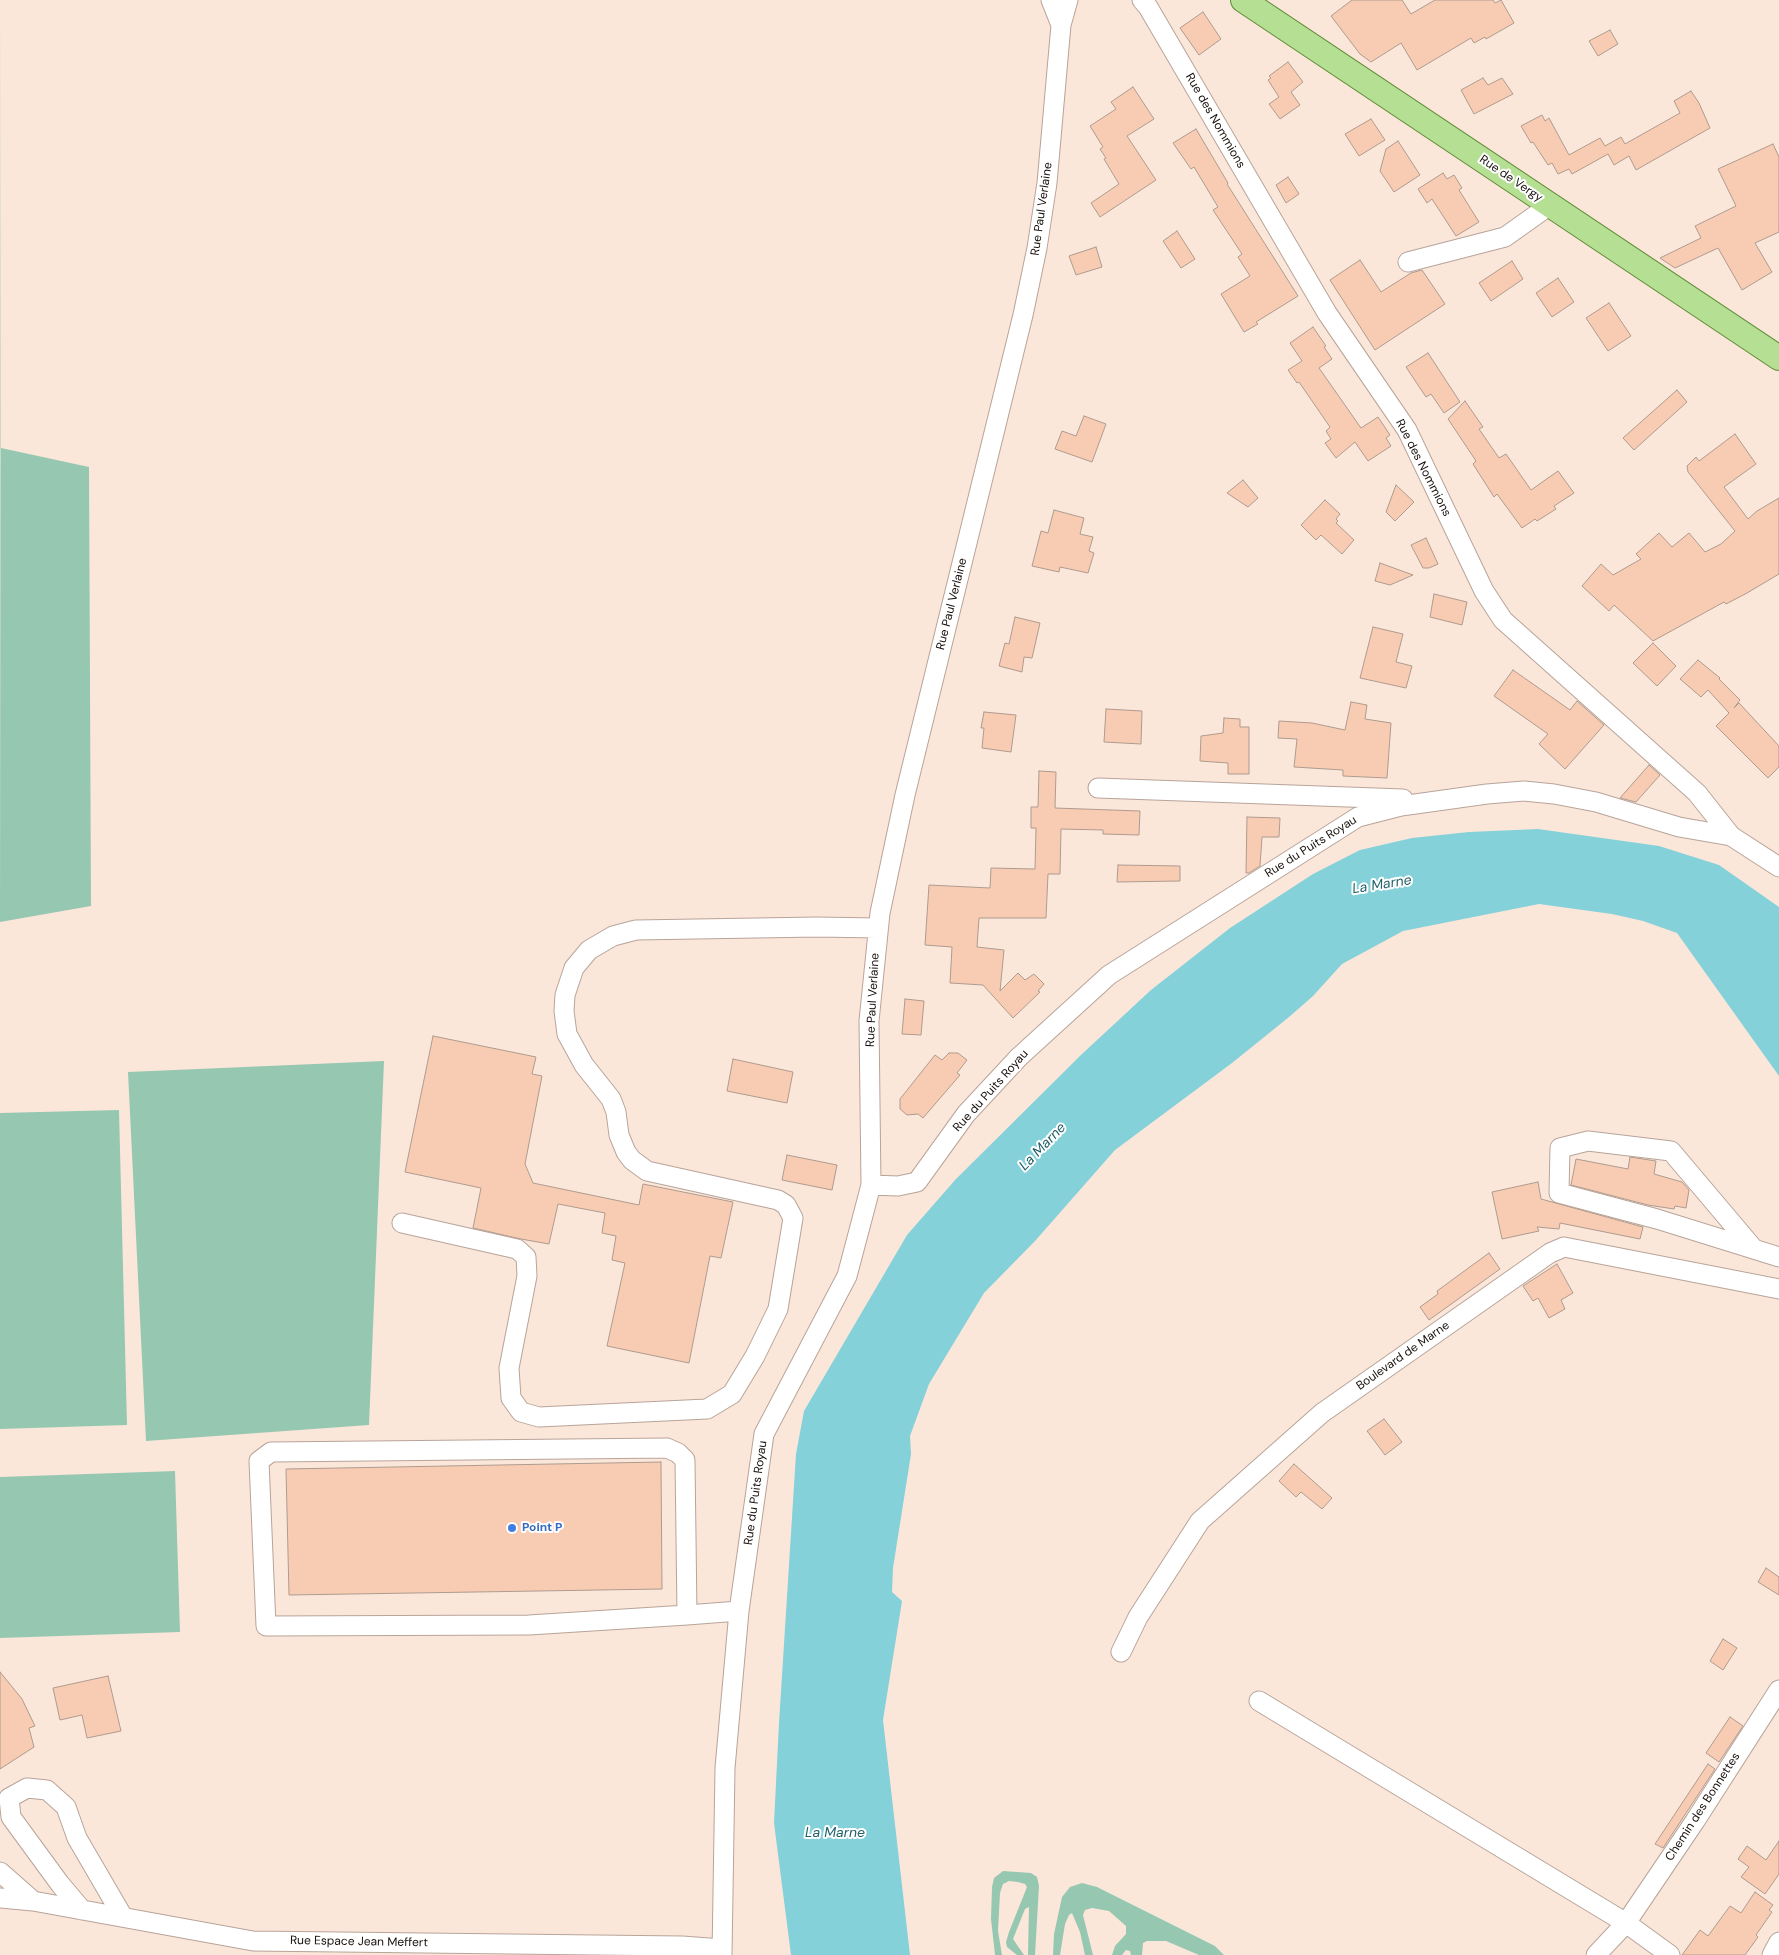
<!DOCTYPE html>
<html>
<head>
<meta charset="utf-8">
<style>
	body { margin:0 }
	canvas { display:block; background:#fbe6da }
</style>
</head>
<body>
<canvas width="1779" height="1955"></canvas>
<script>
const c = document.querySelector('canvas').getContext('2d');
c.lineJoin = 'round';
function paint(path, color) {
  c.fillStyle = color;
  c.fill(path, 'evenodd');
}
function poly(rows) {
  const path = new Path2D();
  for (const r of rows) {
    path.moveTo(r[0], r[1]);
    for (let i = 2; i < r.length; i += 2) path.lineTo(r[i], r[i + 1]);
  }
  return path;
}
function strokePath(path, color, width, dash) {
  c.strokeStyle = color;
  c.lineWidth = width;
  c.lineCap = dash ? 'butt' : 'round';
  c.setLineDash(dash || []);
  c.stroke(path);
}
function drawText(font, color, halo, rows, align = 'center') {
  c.font = font + ' "DM Sans",sans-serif';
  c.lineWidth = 4;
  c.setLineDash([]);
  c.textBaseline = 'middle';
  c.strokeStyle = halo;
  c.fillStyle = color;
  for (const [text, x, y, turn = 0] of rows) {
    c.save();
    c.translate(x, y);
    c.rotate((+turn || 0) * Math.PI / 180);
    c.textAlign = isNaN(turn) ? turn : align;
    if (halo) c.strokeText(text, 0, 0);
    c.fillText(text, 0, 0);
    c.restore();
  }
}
const green = poly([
	[1,0,1,448,89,467,91,906,0,922],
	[384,1061,369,1425,146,1441,128,1072],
	[119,1110,127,1425,0,1429,0,1113],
	[175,1471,180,1632,0,1638,0,1477],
	[1003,1871,1031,1873,1037,1877,1039,1886,1035,1955,1028,1955,1029,1907,1025,1909,1013,1939,1024,1955,1017,1955,1007,1947,1006,1942,1009,1932,1027,1887,1025,1884,1018,1882,1009,1881,1003,1884,1000,1893,998,1931,1002,1955,995,1955,991,1919,992,1887,994,1878],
	[1082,1883,1097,1887,1215,1946,1224,1955,1199,1955,1166,1941,1147,1941,1143,1943,1142,1955,1131,1955,1130,1951,1126,1950,1122,1955,1112,1955,1115,1946,1126,1934,1126,1926,1109,1911,1092,1908,1085,1910,1083,1915,1093,1955,1085,1955,1080,1932,1072,1913,1069,1915,1065,1924,1060,1955,1053,1955,1054,1934,1062,1897,1070,1887]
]);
const water = poly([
	[1538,829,1659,846,1719,865,1779,907,1779,1076,1677,933,1643,921,1612,914,1539,904,1403,931,1342,964,1313,996,1289,1017,1232,1063,1115,1150,1035,1241,984,1293,929,1384,910,1436,911,1454,893,1568,892,1592,902,1601,883,1720,910,1955,791,1955,774,1823,779,1723,796,1454,804,1411,907,1235,956,1179,1082,1054,1151,990,1230,928,1313,874,1360,850,1412,838,1469,832]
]);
const building = poly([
	[1352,0,1402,0,1411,14,1435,0,1493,0,1495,3,1501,0,1514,23,1486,39,1485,37,1474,43,1471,38,1417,70,1401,43,1371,62,1360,54,1331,16,1352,0],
	[1203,12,1221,39,1199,55,1180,28,1203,12],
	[1610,30,1618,44,1598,56,1589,41,1610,30],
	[1288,62,1303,82,1291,92,1300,105,1280,119,1269,104,1279,97,1268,80,1271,78,1269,76,1288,62],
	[1483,78,1488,85,1502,78,1513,94,1474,114,1461,90,1483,78],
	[1133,87,1154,119,1127,136,1156,180,1100,217,1091,203,1119,184,1104,159,1106,158,1100,149,1103,147,1090,126,1116,109,1111,102,1133,87],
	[1691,91,1699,103,1710,128,1636,170,1629,156,1614,165,1608,154,1572,174,1569,169,1558,174,1552,163,1548,165,1533,142,1531,143,1521,126,1542,115,1545,121,1549,118,1569,155,1600,138,1605,146,1621,137,1625,144,1680,113,1674,101,1691,91],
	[1371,119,1385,140,1359,156,1345,134,1371,119],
	[1196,129,1228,183,1227,184,1298,296,1256,322,1258,324,1244,332,1221,294,1250,276,1238,257,1242,254,1213,210,1218,207,1194,167,1191,169,1173,143,1196,129],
	[1398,141,1420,175,1394,192,1380,171,1386,149,1398,141],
	[1773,144,1779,157,1779,232,1755,243,1772,272,1742,290,1718,248,1675,268,1660,258,1701,238,1695,226,1736,206,1718,169,1773,144],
	[1443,173,1447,179,1454,175,1462,188,1459,190,1479,222,1456,236,1432,199,1427,203,1418,189,1443,173],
	[1288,177,1299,194,1286,203,1276,185,1288,177],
	[1177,231,1195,259,1181,268,1163,241,1177,231],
	[1096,247,1102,267,1076,275,1069,256,1096,247],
	[1360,260,1381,292,1411,273,1422,270,1445,304,1375,350,1330,280,1360,260],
	[1512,261,1523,279,1491,301,1479,283,1512,261],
	[1558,278,1574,302,1552,317,1536,293,1558,278],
	[1609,303,1631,336,1608,351,1586,318,1609,303],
	[1313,327,1326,346,1324,347,1332,359,1319,368,1361,428,1378,417,1390,435,1386,438,1391,446,1368,461,1355,442,1336,458,1325,443,1331,439,1326,431,1330,427,1299,382,1297,383,1288,370,1302,361,1290,343,1313,327],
	[1428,353,1460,402,1444,413,1431,394,1426,397,1406,367,1428,353],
	[1677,390,1687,402,1634,450,1623,438,1677,390],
	[1465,401,1483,427,1479,429,1499,458,1506,454,1531,490,1558,471,1574,493,1554,506,1556,509,1537,521,1535,519,1522,528,1497,494,1494,497,1473,464,1476,461,1448,419,1465,401],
	[1084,416,1106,424,1092,462,1055,449,1062,431,1076,436,1084,416],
	[1735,434,1756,464,1724,487,1748,519,1757,511,1779,498,1779,574,1747,593,1726,604,1724,602,1653,641,1614,605,1609,611,1582,586,1601,564,1613,575,1641,559,1636,554,1659,533,1672,547,1689,533,1705,552,1721,544,1735,531,1688,472,1687,466,1696,457,1699,461,1735,434],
	[1243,480,1258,498,1248,507,1227,493,1243,480],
	[1396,485,1414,502,1395,521,1386,512,1396,485],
	[1325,500,1340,514,1336,519,1338,521,1336,523,1354,540,1342,554,1321,535,1316,540,1301,525,1325,500],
	[1054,510,1084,518,1080,534,1093,537,1089,551,1094,553,1088,573,1060,567,1059,572,1032,566,1041,531,1048,533,1054,510],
	[1426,538,1438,564,1429,568,1423,568,1411,545,1426,538],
	[1380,563,1413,575,1390,585,1375,581,1380,563],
	[1434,594,1467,602,1462,625,1430,617,1434,594],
	[1015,617,1040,623,1032,658,1024,657,1022,672,999,666,1005,643,1009,644,1015,617],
	[1373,627,1403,634,1396,662,1412,666,1406,688,1360,678,1373,627],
	[1653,643,1676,666,1657,686,1633,663,1653,643],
	[1698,660,1720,678,1719,679,1740,700,1734,708,1739,703,1779,746,1779,767,1768,778,1716,726,1729,713,1708,690,1701,697,1680,679,1698,660],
	[1513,670,1570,710,1577,701,1604,725,1565,769,1539,744,1548,734,1494,696,1513,670],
	[1351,702,1367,705,1365,719,1391,723,1387,778,1343,776,1343,770,1294,767,1297,739,1278,738,1279,721,1312,723,1345,730,1351,702],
	[1106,709,1142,711,1141,744,1104,742,1106,709],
	[984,712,1016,715,1011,752,982,748,984,728,981,728,984,712],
	[1224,718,1240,719,1240,727,1249,727,1249,774,1228,774,1228,763,1200,761,1201,736,1223,733,1224,718],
	[1649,765,1660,775,1636,802,1620,798,1649,765],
	[1039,771,1056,772,1055,808,1140,811,1139,835,1103,834,1103,830,1061,829,1060,874,1048,874,1046,918,979,918,977,947,1004,950,1000,991,1018,973,1025,980,1034,974,1044,984,1038,991,1040,992,1013,1018,983,985,950,983,952,947,925,945,929,885,990,888,991,868,1035,869,1036,828,1031,828,1031,807,1038,807,1039,771],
	[1247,817,1280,818,1279,837,1262,837,1260,866,1249,873,1246,873,1247,817],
	[1118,865,1180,866,1180,881,1117,882,1118,865],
	[905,999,924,1001,921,1035,902,1034,905,999],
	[433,1036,536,1057,532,1074,542,1076,525,1164,533,1183,639,1205,643,1184,733,1202,721,1258,710,1256,689,1363,607,1346,625,1263,612,1260,616,1236,602,1233,605,1213,558,1204,549,1244,521,1239,473,1228,481,1188,405,1172,433,1036],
	[949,1053,958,1053,967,1060,957,1073,960,1075,923,1118,918,1114,907,1115,900,1109,900,1099,935,1055,942,1060,949,1053],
	[733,1059,793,1072,787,1103,727,1091,733,1059],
	[787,1155,837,1165,832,1190,782,1180,787,1155],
	[1630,1157,1656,1161,1654,1174,1682,1182,1689,1190,1686,1208,1675,1206,1674,1209,1648,1205,1571,1185,1576,1159,1628,1169,1630,1157],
	[1538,1182,1541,1199,1643,1227,1640,1239,1560,1223,1559,1229,1537,1227,1539,1231,1502,1239,1492,1192,1538,1182],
	[1489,1253,1500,1269,1429,1320,1420,1307,1438,1294,1437,1291,1489,1253],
	[1557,1264,1573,1293,1561,1300,1565,1309,1549,1318,1538,1298,1533,1301,1523,1286,1557,1264],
	[1384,1419,1402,1442,1385,1455,1367,1431,1384,1419],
	[661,1462,662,1589,289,1595,286,1469,661,1462],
	[1294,1464,1332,1498,1322,1509,1301,1492,1296,1497,1279,1481,1294,1464],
	[1766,1568,1779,1577,1779,1595,1758,1582,1766,1568],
	[1723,1639,1737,1648,1723,1670,1710,1661,1723,1639],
	[0,1672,22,1699,35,1726,29,1728,34,1747,0,1769,0,1672],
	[108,1676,121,1731,87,1738,82,1715,60,1720,53,1688,108,1676],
	[1730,1717,1743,1726,1719,1762,1706,1753,1730,1717],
	[1708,1764,1715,1769,1663,1848,1655,1844,1708,1764],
	[1779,1841,1779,1874,1765,1894,1741,1877,1749,1867,1738,1859,1747,1846,1766,1860,1779,1841],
	[1755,1892,1773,1905,1769,1910,1772,1912,1756,1935,1758,1937,1745,1955,1682,1955,1700,1930,1708,1936,1730,1906,1741,1913,1755,1892]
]);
const minor = poly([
	[1051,0,1061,25],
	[1142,0,1148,7,1327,313,1407,430,1484,591,1503,620,1697,793,1731,836],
	[1408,262,1505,237,1550,205],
	[1098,788,1403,799],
	[871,1185,898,1186,917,1182,966,1114,1019,1057,1109,975,1358,817,1401,806,1487,794,1524,791,1554,794,1596,802,1679,827,1731,836,1779,867],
	[402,1223,517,1249,526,1257,527,1276,509,1368,511,1398,521,1412,539,1417,707,1409,732,1394,755,1356,778,1309,793,1218,786,1205,778,1200,647,1171,632,1160,626,1152,619,1135,616,1112,611,1099,584,1065,567,1034,564,1011,565,995,574,968,589,950,613,936,636,930,817,927,878,928],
	[1753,1248,1671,1151,1588,1141,1560,1148,1559,1193,1657,1219,1779,1257],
	[687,1615,685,1460,678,1453,667,1448,271,1452,259,1461,266,1626,529,1625,687,1615,739,1611],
	[1121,1652,1138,1617,1200,1521,1322,1413,1550,1253,1564,1247,1779,1289],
	[1259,1701,1626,1923,1670,1955],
	[0,1872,33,1901],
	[0,1898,33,1901,253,1941,682,1946,722,1949],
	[82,1910,60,1884,11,1817,9,1798,27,1788,47,1790,66,1807,77,1838,123,1917],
	[722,1955,725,1768,739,1611,764,1434,847,1276,871,1185,869,1021,880,913,905,795,1023,315,1037,248,1047,183,1061,25,1068,0],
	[1596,1955,1626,1923,1695,1821,1779,1690],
	[1772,1955,1779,1942]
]);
const major = poly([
	[1243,0,1779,358]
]);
const markers = [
	[512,1528,5,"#3f7fe0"]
];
const streetNames = [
	["Rue des Nommions",1215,121,60],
	["Rue de Vergy",1511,179,34],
	["Rue Paul Verlaine",1042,209,-82],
	["Rue des Nommions",1423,468,63],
	["Rue Paul Verlaine",952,604,-76],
	["Rue du Puits Royau",1311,847,-32],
	["Rue Paul Verlaine",873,1000,-87],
	["Rue du Puits Royau",991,1091,-48],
	["Boulevard de Marne",1403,1356,-35],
	["Rue du Puits Royau",756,1493,-82],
	["Chemin des Bonnettes",1703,1807,-57],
	["Rue Espace Jean Meffert",359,1942,1]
];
const shopNames = [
	["Point P",522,1528]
];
const waterNames = [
	["La Marne",1382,885,-9],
	["La Marne",1043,1147,-46],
	["La Marne",835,1833]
];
paint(green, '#96c8b1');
paint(water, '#84d1d9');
paint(building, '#f8ccb2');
strokePath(building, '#ae9b8f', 1);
strokePath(minor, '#b8a499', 21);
strokePath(major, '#5e8a36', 26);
strokePath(minor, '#fff', 19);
strokePath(major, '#b5e094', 24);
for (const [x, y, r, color] of markers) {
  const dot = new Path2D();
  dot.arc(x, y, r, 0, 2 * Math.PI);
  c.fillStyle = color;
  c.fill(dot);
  strokePath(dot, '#fff', 2);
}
drawText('12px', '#160f0b', '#fff', streetNames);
drawText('bold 12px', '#366cbe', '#fff', shopNames, 'left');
drawText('italic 14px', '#216067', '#fff', waterNames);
</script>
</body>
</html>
